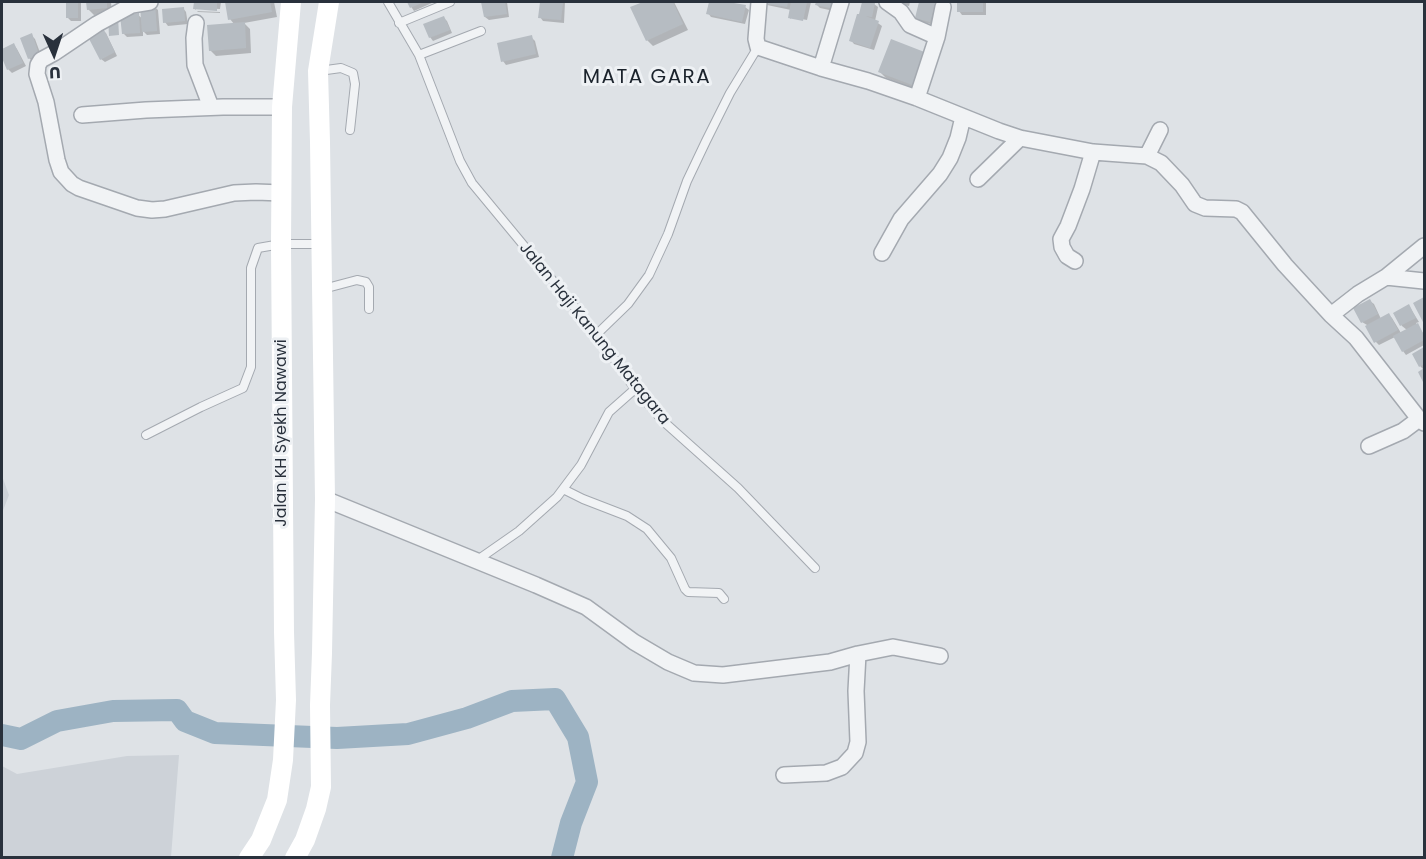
<!DOCTYPE html>
<html>
<head>
<meta charset="utf-8">
<style>
	body { margin:0 }
	#map { position:relative; width:1426px; height:859px; overflow:hidden; background:#dee2e6; font-family:Poppins,sans-serif }
	canvas { display:block }
	.frame { position:absolute; inset:0; border:3px solid #29313c; pointer-events:none }
	.north { position:absolute; left:24px; top:24px; width:60px; height:60px; -webkit-text-stroke:4px #eef1f4; paint-order:stroke; rotate:177deg; font-size:16px; font-weight:700; line-height:24px; text-align:center; color:#29313c }
	.north::after { content:''; display:block; margin:auto; width:21px; height:27px; background:#29313c; clip-path:polygon(50% 0,100% 100%,50% 72%,0 100%) }
</style>
</head>
<body>
<div id="map">
<canvas width="1426" height="859"></canvas>
<div class="frame"></div>
<div class="north">U</div>
</div>
<script>
const c = document.querySelector('canvas').getContext('2d');
c.lineJoin = 'round';
function paint(path, color) {
  c.fillStyle = color;
  c.fill(path, 'evenodd');
}
function poly(rows) {
  const path = new Path2D();
  for (const r of rows) {
    path.moveTo(r[0], r[1]);
    for (let i = 2; i < r.length; i += 2) path.lineTo(r[i], r[i + 1]);
  }
  return path;
}
function strokePath(path, color, width, dash) {
  c.strokeStyle = color;
  c.lineWidth = width;
  c.lineCap = dash ? 'butt' : 'round';
  c.setLineDash(dash || []);
  c.stroke(path);
}
function drawText(font, color, halo, rows, align = 'center') {
  c.font = font + ' Poppins,sans-serif';
  c.lineWidth = 6;
  c.setLineDash([]);
  c.textBaseline = 'middle';
  c.strokeStyle = halo;
  c.fillStyle = color;
  for (const [text, x, y, turn = 0] of rows) {
    c.save();
    c.translate(x, y);
    c.rotate((+turn || 0) * Math.PI / 180);
    c.textAlign = isNaN(turn) ? turn : align;
    if (halo) c.strokeText(text, 0, 0);
    c.fillText(text, 0, 0);
    c.restore();
  }
}
const built = poly([
	[2,476,9,495,2,513],
	[179,755,171,857,2,857,2,766,17,774,127,756]
]);
const shadow = poly([
	[68,2,81,2,81,21,71,21,67,17],
	[87,2,111,2,112,13,94,15,88,9],
	[195,2,221,2,220,9,196,8,196,10,195,9],
	[226,2,274,2,277,17,244,23,250,29,251,53,216,56,210,50,234,24,230,19],
	[408,2,434,2,414,11],
	[483,2,507,2,509,17,489,20,485,17],
	[541,2,565,2,564,23,543,21,540,17],
	[646,2,674,2,688,30,653,46,647,40,632,8],
	[711,2,721,2,745,7,749,10,745,24,711,17,708,13],
	[763,2,811,2,807,20,791,17,791,19,789,17,791,10,767,5],
	[817,2,835,2,834,11,820,8,817,5],
	[863,2,874,4,878,7,875,21,882,26,874,50,854,44,851,40,860,16],
	[898,2,910,2,909,6,900,4],
	[921,2,940,2,934,25,920,21,917,18],
	[959,2,986,2,986,15,962,15,959,11],
	[155,7,158,10,160,34,147,35,143,31,143,36,127,37,123,33,138,15,143,19],
	[183,8,186,12,188,24,168,26,165,22],
	[197,11,220,12,220,13,198,12],
	[444,18,447,21,452,33,433,41,430,37],
	[102,30,106,33,117,56,105,62,101,59],
	[31,35,35,39,42,58,33,62,29,58],
	[531,37,535,41,539,57,506,65,503,61],
	[14,45,17,49,26,66,12,73,8,69,2,54,2,51],
	[927,54,921,91,886,78,880,72],
	[1370,301,1374,304,1381,319,1389,315,1392,318,1401,333,1407,330,1402,326,1395,314,1409,306,1419,322,1416,323,1424,335,1424,345,1406,355,1403,351,1395,337,1379,345,1376,342,1367,325,1362,322],
	[1424,349,1424,381,1420,372,1424,370,1420,366,1414,355]
]);
const river = poly([
	[2,735,21,739,57,721,113,711,177,710,185,721,215,733,337,738,408,734,467,718,512,701,555,699,578,737,587,782,571,823,562,858]
]);
const building = poly([
	[66,2,78,2,78,18,66,18],
	[86,2,107,2,107,8,87,10],
	[194,2,217,2,217,11,193,9],
	[225,2,270,2,272,12,228,20],
	[407,2,424,2,410,8],
	[481,2,505,2,507,14,484,17],
	[540,2,563,2,561,20,538,18],
	[643,2,673,2,683,24,646,41,630,7],
	[709,2,728,2,746,5,742,22,706,14],
	[763,2,788,2,787,7,762,3],
	[791,2,807,2,803,21,788,18],
	[816,2,832,2,830,8,815,5],
	[862,2,875,3,872,17,865,16,879,21,870,48,849,41,857,14,859,14],
	[919,2,936,2,930,22,915,18],
	[957,2,983,2,983,12,957,12],
	[155,5,157,31,142,32,140,6],
	[184,7,185,21,163,23,162,9],
	[139,13,140,33,122,34,120,15],
	[444,16,450,30,429,38,423,24],
	[118,17,119,35,109,36,108,18],
	[245,22,246,48,209,51,207,25],
	[103,28,115,52,100,60,87,35],
	[32,33,39,55,28,59,20,38],
	[532,35,536,54,501,62,497,43],
	[891,39,927,53,915,86,878,72],
	[14,43,23,63,7,70,2,58,2,49],
	[1424,297,1424,324,1413,303],
	[1370,299,1378,314,1361,323,1353,308],
	[1409,304,1416,318,1400,326,1393,313],
	[1389,313,1398,330,1374,343,1365,326],
	[1418,323,1424,335,1424,340,1402,352,1393,336],
	[1424,347,1424,364,1419,367,1412,354],
	[1424,368,1424,384,1418,372]
]);
const service = poly([
	[388,2,419,55,460,161,472,183,597,334,635,389,663,421,738,488,815,568],
	[399,23,450,2],
	[419,55,481,31],
	[319,71,341,68,353,73,355,84,350,130],
	[323,289,357,280,366,282,369,287,369,309],
	[597,334,628,304,649,275,668,234,687,181,706,141,730,93,758,47],
	[146,435,201,407,243,388,251,367,251,268,258,248,281,244,321,244],
	[563,489,583,499,627,516,647,529,671,558,685,589,688,592,719,593,724,599],
	[476,561,519,531,557,497,581,465,609,412,635,389]
]);
const minor = poly([
	[150,2,132,5,97,24,54,53,41,60,38,65,37,74,46,102,57,160,61,172,72,184,79,188,137,208,152,210,165,209,234,193,256,192,282,193],
	[759,2,756,39,758,47,821,68,868,81,917,98,999,131,1020,138,1093,152,1147,156,1161,163,1182,185,1195,204,1205,208,1236,209,1242,212,1285,265,1331,315,1356,338,1419,419,1424,423],
	[887,2,901,12,910,25,937,37],
	[196,23,194,38,195,65,211,107],
	[821,68,841,2],
	[917,98,937,37,943,7],
	[82,115,146,110,223,107,282,107],
	[1147,156,1160,130],
	[978,179,1020,138],
	[882,253,901,219,940,174,950,158,958,138,963,117],
	[1075,261,1067,256,1062,247,1061,239,1068,226,1082,189,1093,152],
	[1386,277,1424,246],
	[1331,315,1358,294,1386,277,1424,281],
	[1369,446,1403,431,1419,419],
	[325,499,536,585,586,607,634,642,668,662,694,673,723,675,830,662,858,654,893,647,940,656],
	[784,775,826,773,842,767,855,753,858,742,856,691,858,654]
]);
const secondary = poly([
	[249,858,261,840,277,800,283,760,286,700,284,632,281,244,282,107,291,2],
	[295,858,305,840,316,809,321,787,320,705,322,653,325,499,320,142,318,71,329,2]
]);
const streetNames = [
	["Jalan Haji Kanung Matagara",594,334,51],
	["Jalan KH Syekh Nawawi",282,433,-90]
];
const quarterNames = [
	["MATA GARA",647,78]
];
paint(built, '#cdd2d8');
paint(shadow, '#0003');
strokePath(river, '#9db3c3', 22);
paint(building, '#b6bcc2');
strokePath(service, '#a4a9b0', 10);
strokePath(minor, '#a4a9b0', 18);
strokePath(service, '#f1f3f5', 8);
strokePath(minor, '#f1f3f5', 15);
strokePath(secondary, '#fff', 20);
drawText('16px', '#29313c', '#eef1f4', streetNames);
c.letterSpacing = '1.5px';
drawText('20px', '#1b232c', '#eef1f4', quarterNames);
c.letterSpacing = '0px';
</script>
</body>
</html>
